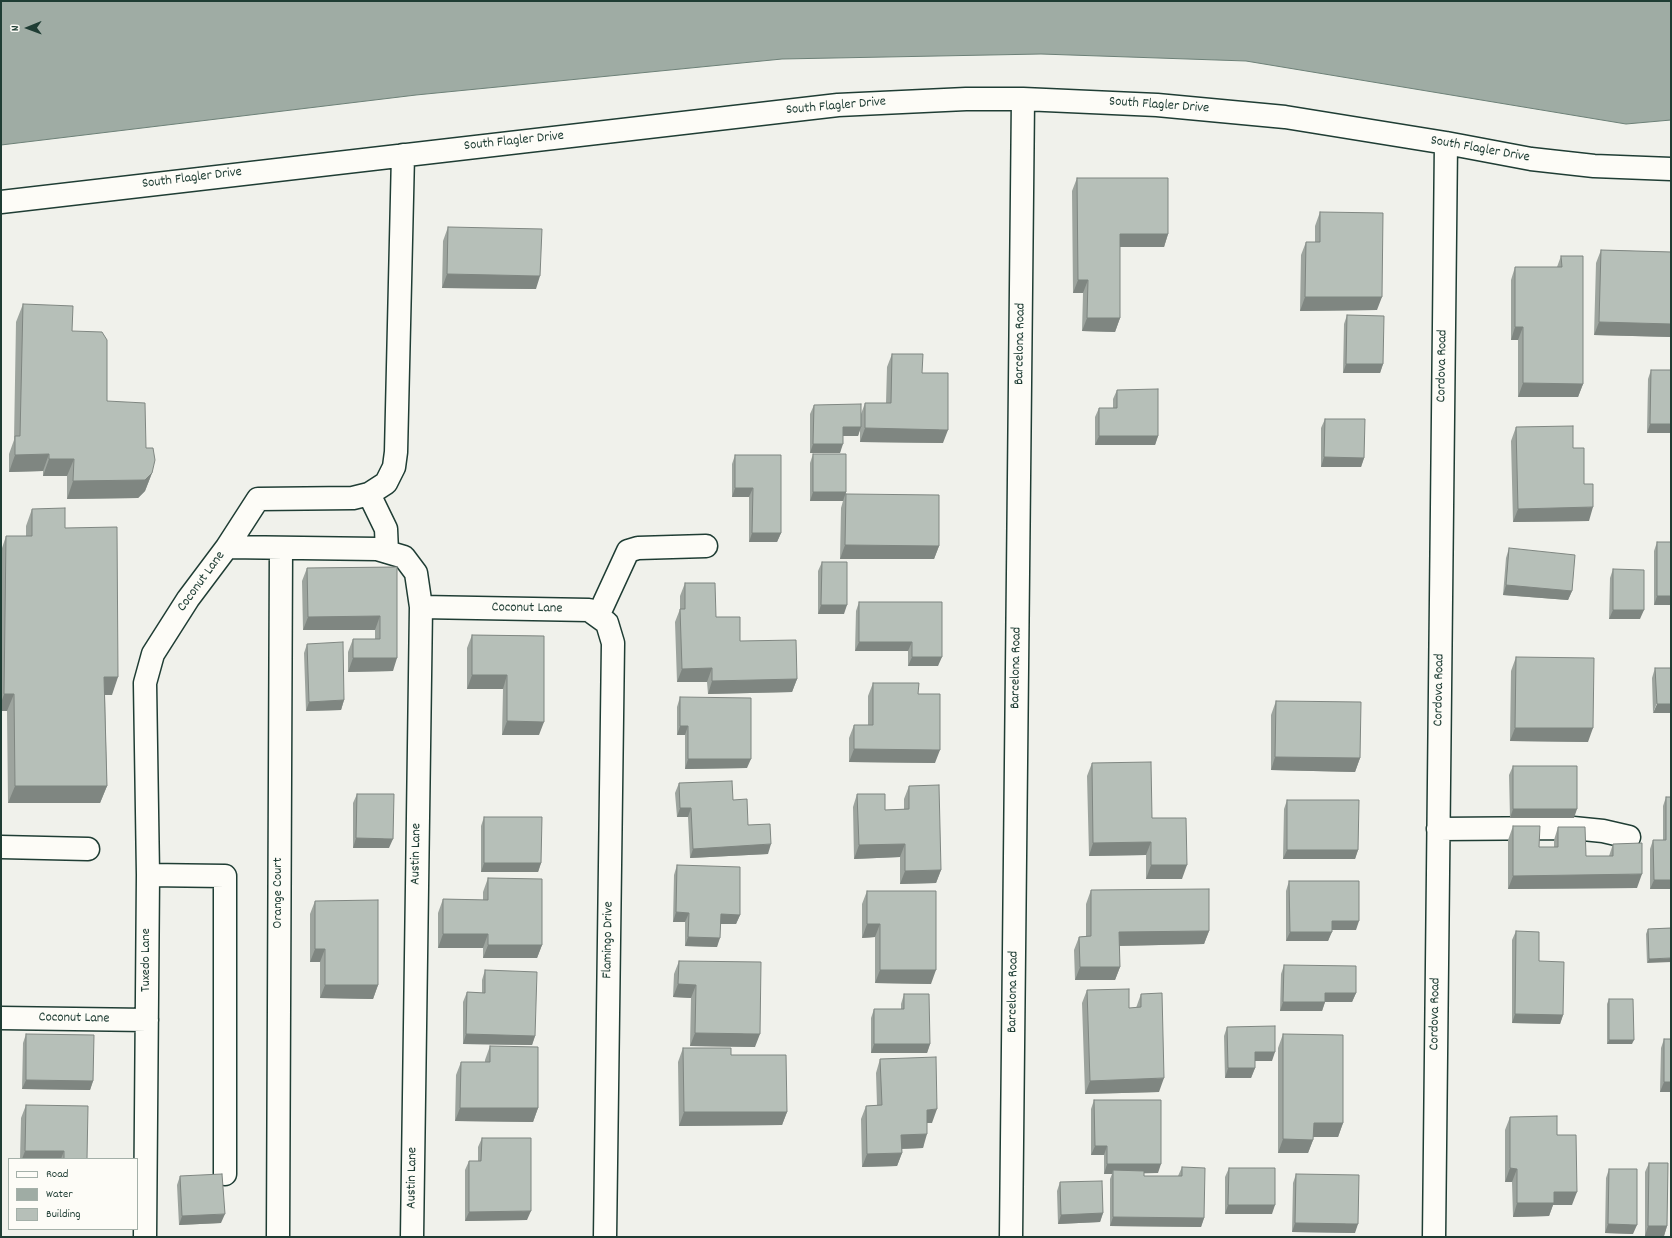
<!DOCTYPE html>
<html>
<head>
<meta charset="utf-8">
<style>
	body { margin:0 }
	#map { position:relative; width:1672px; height:1238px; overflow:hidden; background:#f0f1eb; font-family:Dekko,sans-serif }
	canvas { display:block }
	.frame { position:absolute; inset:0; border:2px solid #1f3d34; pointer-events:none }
	.legend { position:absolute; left:8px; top:1158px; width:130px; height:72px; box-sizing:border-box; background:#fdfcf7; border:1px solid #a4b0a9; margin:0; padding:5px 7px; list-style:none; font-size:12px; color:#1f3d34 }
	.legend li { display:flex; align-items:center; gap:8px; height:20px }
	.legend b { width:20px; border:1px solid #a4b0a9 }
	.north { position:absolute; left:8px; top:8px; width:40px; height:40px; -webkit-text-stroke:3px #fdfcf7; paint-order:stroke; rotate:269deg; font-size:11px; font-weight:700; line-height:16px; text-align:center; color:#1f3d34 }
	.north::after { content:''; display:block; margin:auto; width:14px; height:18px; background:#1f3d34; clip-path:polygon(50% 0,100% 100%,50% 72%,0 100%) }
</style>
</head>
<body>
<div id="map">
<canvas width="1672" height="1238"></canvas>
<div class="frame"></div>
<ul class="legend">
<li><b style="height:5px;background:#fdfcf7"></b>Road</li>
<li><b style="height:11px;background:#9faca4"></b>Water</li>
<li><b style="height:11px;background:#b6bfb8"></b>Building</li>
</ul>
<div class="north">N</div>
</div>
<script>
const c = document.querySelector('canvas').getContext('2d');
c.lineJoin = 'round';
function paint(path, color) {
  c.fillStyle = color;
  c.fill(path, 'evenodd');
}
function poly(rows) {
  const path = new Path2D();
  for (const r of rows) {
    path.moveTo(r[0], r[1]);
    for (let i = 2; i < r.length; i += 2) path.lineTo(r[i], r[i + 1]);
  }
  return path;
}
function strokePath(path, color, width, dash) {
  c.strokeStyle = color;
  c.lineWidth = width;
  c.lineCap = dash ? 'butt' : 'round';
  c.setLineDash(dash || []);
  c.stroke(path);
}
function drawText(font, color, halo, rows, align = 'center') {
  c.font = font + ' Dekko,sans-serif';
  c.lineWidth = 4;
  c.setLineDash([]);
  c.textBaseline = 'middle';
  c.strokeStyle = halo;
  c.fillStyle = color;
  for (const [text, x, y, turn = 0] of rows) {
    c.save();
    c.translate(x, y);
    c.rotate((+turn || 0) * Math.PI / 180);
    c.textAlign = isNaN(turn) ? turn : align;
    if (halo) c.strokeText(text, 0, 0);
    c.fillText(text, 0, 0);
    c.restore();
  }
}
const water = poly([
	[1,1,1671,1,1671,120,1626,124,1246,61,1041,54,782,59,416,95,1,145,1,1]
]);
const minor = poly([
	[1,202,838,105,966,99,1023,99,1157,105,1285,117,1446,143,1531,159,1594,166,1671,169],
	[369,494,386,529,387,552],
	[227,547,258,499,353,498,369,494,386,483,394,467,396,452,403,155],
	[421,607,589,610,607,623,613,643,605,1237],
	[598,616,628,551,638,548,706,546],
	[1438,829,1573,828,1603,831,1629,837],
	[1,847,88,849],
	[148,875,225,876,225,1174],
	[1,1018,147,1020],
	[145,1237,148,875,145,683,153,654,188,599,227,547,377,549,404,557,416,573,421,607,412,1237],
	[278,1237,281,548],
	[1011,1237,1023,99],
	[1434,1237,1446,143]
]);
const wall = poly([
	[1077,178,1168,234,1164,247,1120,247,1120,318,1115,332,1082,331,1083,293,1073,293,1072,191],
	[1320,212,1377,310,1300,311,1301,255,1306,242,1315,242,1315,226],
	[448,227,536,289,442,288,443,241],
	[1601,250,1671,252,1671,337,1594,335,1596,263],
	[1561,256,1583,384,1578,397,1518,397,1518,340,1511,340,1511,280,1515,267,1557,267],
	[23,304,72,331,107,401,146,448,152,473,145,491,138,498,67,499,67,476,43,476,43,471,9,472,9,454,14,440,16,322],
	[1347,315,1383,364,1380,373,1343,373,1344,324],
	[892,354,922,373,943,443,860,442,860,429,858,436,843,436,840,453,810,453,810,414,814,405,861,414,865,403,886,403,887,367],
	[1651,370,1671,370,1671,433,1647,433,1648,379],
	[1117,390,1158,436,1155,445,1095,445,1095,417,1099,408,1113,408,1113,399],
	[1325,419,1364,458,1361,467,1321,467,1321,428],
	[1516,427,1573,448,1584,484,1589,521,1513,522,1511,441],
	[813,454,846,492,846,494,939,546,934,559,840,559,841,508,843,501,810,501,810,463],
	[735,455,781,533,777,542,749,542,749,497,732,497,732,464],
	[32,509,65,528,112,695,105,695,107,786,100,803,8,803,7,711,1,711,1,551,6,536,26,536,26,526],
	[1657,542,1671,605,1654,605,1654,551],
	[1509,548,1572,591,1568,600,1503,595,1506,558],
	[822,562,844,614,818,614,818,571],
	[397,567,393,671,348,672,348,652,353,639,375,639,375,630,303,630,302,581,307,568],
	[1613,569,1640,619,1609,619,1610,578],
	[685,583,716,617,740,641,797,679,792,692,708,694,707,682,677,682,675,622,680,609,680,596],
	[859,602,942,602,938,666,908,666,908,651,855,651,856,611],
	[472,635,544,636,539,735,502,735,503,689,467,689,467,648],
	[307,644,344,700,341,710,306,711,304,653],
	[1516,657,1588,742,1510,741,1511,671],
	[1655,668,1671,668,1653,713,1652,678],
	[873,683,918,694,935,763,849,762,849,738,854,725,868,725,868,696],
	[680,697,747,768,685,769,685,735,677,735,677,707],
	[1276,701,1360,758,1355,772,1271,770,1271,715],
	[1092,763,1152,818,1182,879,1146,879,1146,855,1089,856,1087,776],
	[1513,766,1574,818,1510,818,1509,775],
	[679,783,733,800,748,825,768,854,690,858,688,817,677,817,675,793],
	[909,786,941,870,936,883,900,884,900,857,854,859,853,807,857,794,885,810,904,809,904,799],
	[357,794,389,848,353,848,353,803],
	[1666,797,1671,797,1671,889,1650,889,1650,849,1653,840,1663,840,1663,806],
	[1287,800,1358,850,1355,859,1283,859,1284,809],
	[484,817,541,863,538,872,481,872,481,826],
	[1513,826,1539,847,1554,847,1554,840,1558,827,1586,856,1609,856,1613,844,1637,888,1508,889,1508,840],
	[677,865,740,915,736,924,720,924,717,947,685,946,685,922,673,922,674,875],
	[488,878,542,945,537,958,483,958,483,948,438,948,438,913,443,899,483,900,483,892],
	[1289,881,1356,930,1332,930,1328,941,1286,941,1286,891],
	[1091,890,1209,931,1204,944,1119,946,1120,967,1115,980,1075,980,1074,950,1079,937,1086,936,1086,904],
	[867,891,931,984,875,983,875,937,862,938,862,904],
	[315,901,378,985,373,999,320,998,320,962,310,962,310,914],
	[1671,928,1647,963,1646,934,1648,929],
	[1516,931,1539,961,1563,1015,1560,1024,1512,1023,1512,940],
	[679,961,755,1047,690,1046,691,998,673,997,674,974],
	[1284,965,1356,993,1352,1002,1325,1002,1322,1011,1280,1011,1281,974],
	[485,970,535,1036,532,1045,463,1044,463,1002,467,992,482,993,482,980],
	[1087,990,1129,1008,1136,1008,1141,994,1159,1092,1085,1094,1082,1003],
	[904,994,930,1044,927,1053,871,1053,871,1018,874,1009,901,1009,901,1004],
	[1609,999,1632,1044,1607,1044,1607,1004],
	[1227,1027,1272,1061,1255,1061,1255,1068,1251,1078,1225,1078,1224,1036],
	[26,1034,93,1081,90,1090,22,1089,23,1043],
	[1283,1034,1343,1123,1338,1137,1313,1137,1313,1140,1308,1153,1278,1153,1278,1048],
	[1664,1039,1671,1092,1660,1092,1661,1048],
	[490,1046,538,1108,533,1122,455,1121,456,1075,461,1062,485,1062,485,1060],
	[683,1048,731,1055,787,1112,782,1125,679,1126,678,1062],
	[880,1059,932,1123,927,1123,923,1148,902,1149,902,1153,897,1166,862,1167,861,1119,866,1106,877,1105,876,1073],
	[1094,1100,1158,1173,1144,1173,1144,1176,1178,1176,1182,1167,1204,1218,1201,1227,1110,1226,1110,1179,1112,1174,1104,1174,1104,1155,1091,1155,1091,1109],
	[26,1105,87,1159,20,1159,21,1118],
	[1510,1117,1557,1135,1572,1205,1553,1205,1549,1216,1513,1217,1512,1182,1505,1182,1505,1130],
	[482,1138,527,1220,465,1221,465,1170,469,1161,478,1161,478,1147],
	[1649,1163,1667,1226,1664,1236,1645,1236,1645,1172],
	[1229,1168,1272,1214,1225,1214,1225,1177],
	[1609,1169,1633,1234,1605,1233,1606,1178],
	[1296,1174,1355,1233,1292,1232,1293,1183],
	[180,1176,221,1223,179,1225,177,1185],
	[1060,1182,1103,1213,1100,1222,1058,1224,1057,1191]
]);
const shadedWall = poly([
	[1120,234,1168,234,1164,247,1115,247],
	[447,274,540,276,536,289,442,288],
	[1078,280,1088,280,1083,293,1073,293],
	[1305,297,1382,297,1377,310,1300,311],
	[1087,318,1120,318,1115,332,1082,331],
	[1599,322,1671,324,1671,337,1594,335],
	[1515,327,1523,327,1518,340,1511,340],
	[1346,364,1383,364,1380,373,1343,373],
	[1523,383,1583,384,1578,397,1518,397],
	[1650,424,1671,424,1671,433,1647,433],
	[843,427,861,427,858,436,839,436],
	[865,428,948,430,943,443,860,442],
	[1099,436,1158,436,1155,445,1095,445],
	[813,444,843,444,840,453,810,453],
	[49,454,43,471,9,472,15,455],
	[1324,457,1364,458,1361,467,1321,467],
	[49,459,74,459,67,476,43,476],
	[152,473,145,491,138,498,67,499,73,481],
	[735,488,753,488,749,497,732,497],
	[813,492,846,492,843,501,810,501],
	[1593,507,1589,521,1513,522,1518,509],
	[752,533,781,533,777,542,749,542],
	[845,545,939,546,934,559,840,559],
	[1506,585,1572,591,1568,600,1503,595],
	[1657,596,1671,596,1671,605,1654,605],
	[821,605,847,605,844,614,818,614],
	[1613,610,1644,610,1640,619,1609,619],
	[380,616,375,630,303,630,308,617],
	[859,642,912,642,908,651,855,651],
	[912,657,942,657,938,666,908,666],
	[353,658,397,658,393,671,348,672],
	[712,668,707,682,677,682,682,669],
	[472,675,507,675,503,689,467,689],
	[104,677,118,677,112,695,98,695],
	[797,679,792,692,708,694,712,681],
	[4,694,14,694,7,711,1,711,1,703],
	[344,700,341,710,306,711,309,702],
	[1657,704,1671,704,1671,713,1653,713],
	[507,721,544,722,539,735,502,735],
	[680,726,688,726,685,735,677,735],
	[1515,728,1593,728,1588,742,1510,741],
	[854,749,940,750,935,763,849,762],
	[1275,757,1360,758,1355,772,1271,770],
	[688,759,751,759,747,768,685,769],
	[15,786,107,786,100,803,8,803],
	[680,808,691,808,688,817,677,817],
	[1513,809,1577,809,1574,818,1510,818],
	[356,838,393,839,389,848,353,848],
	[1151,842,1146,855,1089,856,1093,843],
	[771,844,768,854,690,858,693,849],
	[905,844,900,857,854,859,859,845],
	[1287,850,1358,850,1355,859,1283,859],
	[484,863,541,863,538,872,481,872],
	[1151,865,1187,865,1182,879,1146,879],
	[941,870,936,883,900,884,905,871],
	[1642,874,1637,888,1508,889,1513,876],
	[1654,880,1671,880,1671,889,1650,889],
	[676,912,689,913,685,922,673,922],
	[721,914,740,915,736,924,717,924],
	[1332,921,1359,921,1356,930,1328,930],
	[867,924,880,924,875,937,862,938],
	[1209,931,1204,944,1114,946,1119,932],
	[1290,932,1332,932,1328,941,1286,941],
	[443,934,488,934,483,948,438,948],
	[688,937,720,938,717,947,685,946],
	[488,945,542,945,537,958,483,958],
	[315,949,325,949,320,962,310,962],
	[1671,958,1671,962,1647,963,1649,959],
	[1080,967,1120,967,1115,980,1075,980],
	[880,970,936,970,931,984,875,983],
	[678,984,696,985,691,998,673,997],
	[325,985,378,985,373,999,320,998],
	[1325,993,1356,993,1352,1002,1322,1002],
	[1283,1002,1325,1002,1322,1011,1280,1011],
	[1515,1014,1563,1015,1560,1024,1512,1023],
	[695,1033,760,1034,755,1047,690,1046],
	[466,1034,535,1036,532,1045,463,1044],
	[1609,1040,1634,1040,1632,1044,1607,1044],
	[874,1044,930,1044,927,1053,871,1053],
	[1255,1052,1275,1052,1272,1061,1252,1061],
	[1228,1068,1255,1068,1251,1078,1225,1078],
	[1164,1078,1159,1092,1085,1094,1090,1081],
	[26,1080,93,1081,90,1090,22,1089],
	[1664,1082,1671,1082,1671,1092,1660,1092],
	[460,1108,538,1108,533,1122,455,1121],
	[937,1109,932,1123,922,1123,927,1110],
	[684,1112,787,1112,782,1125,679,1126],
	[1314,1123,1343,1123,1338,1137,1309,1137],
	[927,1134,923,1148,896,1149,901,1135],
	[1283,1139,1313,1140,1308,1153,1278,1153],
	[1095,1146,1107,1146,1104,1155,1091,1155],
	[25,1151,64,1151,61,1159,22,1159],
	[902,1153,897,1166,862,1167,867,1154],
	[1107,1164,1161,1164,1158,1173,1113,1174,1113,1170,1112,1174,1104,1174],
	[1510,1168,1517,1169,1512,1182,1505,1182],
	[1554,1192,1577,1192,1572,1205,1553,1205,1549,1216,1513,1217,1517,1203],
	[1228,1205,1275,1205,1272,1214,1225,1214],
	[531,1211,527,1220,465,1221,469,1212],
	[1103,1213,1100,1222,1058,1224,1061,1215],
	[225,1214,221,1223,179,1225,182,1216],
	[1113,1217,1204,1218,1201,1227,1110,1226],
	[1295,1223,1358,1224,1355,1233,1292,1232],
	[1608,1224,1637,1225,1633,1234,1605,1233],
	[1648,1226,1667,1226,1664,1236,1645,1236]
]);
const building = poly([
	[1077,178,1168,178,1168,234,1120,234,1120,318,1087,318,1088,280,1078,280,1077,178],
	[1320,212,1383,213,1382,297,1305,297,1306,242,1320,242,1320,212],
	[448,227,542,229,540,276,447,274,448,227],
	[1601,250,1671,252,1671,324,1599,322,1601,250],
	[1561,256,1583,256,1583,384,1523,383,1523,327,1515,327,1515,267,1562,267,1561,256],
	[23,304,73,306,72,331,102,332,107,340,107,401,145,403,146,448,153,448,155,460,152,473,145,480,73,481,74,459,49,459,49,454,15,455,15,436,20,436,23,304],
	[1347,315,1384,316,1383,364,1346,364,1347,315],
	[892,354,923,354,922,373,948,373,948,430,865,428,865,403,891,403,892,354],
	[1651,370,1671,370,1671,424,1650,424,1651,370],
	[1158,389,1158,436,1099,436,1099,408,1117,408,1117,390,1158,389],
	[861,404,861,427,843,427,843,444,813,444,814,405,861,404],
	[1325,419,1365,419,1364,458,1324,457,1325,419],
	[1573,426,1573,448,1584,448,1584,484,1593,484,1593,507,1518,509,1516,427,1573,426],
	[813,454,846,454,846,492,813,492,813,454],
	[735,455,781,455,781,533,752,533,753,488,735,488,735,455],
	[846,494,939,495,939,546,845,545,846,494],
	[65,508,65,528,117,527,118,677,104,677,107,786,15,786,14,694,4,694,6,536,32,536,32,509,65,508],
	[1657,542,1671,542,1671,596,1657,596,1657,542],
	[1509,548,1575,555,1572,591,1506,585,1509,548],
	[822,562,847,562,847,605,821,605,822,562],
	[397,567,397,658,353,658,353,639,380,639,380,616,308,617,307,568,397,567],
	[1613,569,1644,570,1644,610,1613,610,1613,569],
	[685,583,715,583,716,617,740,617,740,641,796,640,797,679,712,681,712,668,682,669,680,609,685,609,685,583],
	[859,602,942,602,942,657,912,657,912,642,859,642,859,602],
	[472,635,544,636,544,722,507,721,507,675,472,675,472,635],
	[343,642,344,700,309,702,307,644,343,642],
	[1516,657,1594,658,1593,728,1515,728,1516,657],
	[1655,668,1671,668,1671,704,1657,704,1655,668],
	[873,683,919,683,918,694,940,694,940,750,854,749,854,725,873,725,873,683],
	[680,697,751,698,751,759,688,759,688,726,680,726,680,697],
	[1276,701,1361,702,1360,758,1275,757,1276,701],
	[1151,762,1152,818,1186,818,1187,865,1151,865,1151,842,1093,843,1092,763,1151,762],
	[1513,766,1577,766,1577,809,1513,809,1513,766],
	[732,781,733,800,747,799,748,825,770,824,771,844,693,849,691,808,680,808,679,783,732,781],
	[939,785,941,870,905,871,905,844,859,845,857,794,885,794,885,810,909,809,909,786,939,785],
	[357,794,394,794,393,839,356,838,357,794],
	[1666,797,1671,797,1671,880,1654,880,1653,840,1666,840,1666,797],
	[1287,800,1359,800,1358,850,1287,850,1287,800],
	[484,817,542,817,541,863,484,863,484,817],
	[1513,826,1540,826,1539,847,1558,847,1558,827,1585,827,1586,856,1613,856,1613,844,1642,843,1642,874,1513,876,1513,826],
	[677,865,740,867,740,915,721,914,720,938,688,937,689,913,676,912,677,865],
	[488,878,542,879,542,945,488,945,488,934,443,934,443,899,488,900,488,878],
	[1289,881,1359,881,1359,921,1332,921,1332,932,1290,932,1289,881],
	[1209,889,1209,931,1119,932,1120,967,1080,967,1079,937,1091,936,1091,890,1209,889],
	[867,891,936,891,936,970,880,970,880,924,867,924,867,891],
	[378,900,378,985,325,985,325,949,315,949,315,901,378,900],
	[1671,928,1671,958,1649,959,1648,929,1671,928],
	[1516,931,1539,932,1539,961,1564,962,1563,1015,1515,1014,1516,931],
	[679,961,761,962,760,1034,695,1033,696,985,678,984,679,961],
	[1284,965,1356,966,1356,993,1325,993,1325,1002,1283,1002,1284,965],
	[485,970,537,972,535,1036,466,1034,467,992,485,993,485,970],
	[1129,989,1129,1008,1141,1007,1141,994,1162,993,1164,1078,1090,1081,1087,990,1129,989],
	[904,994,929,994,930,1044,874,1044,874,1009,904,1009,904,994],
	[1609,999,1633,999,1634,1040,1609,1040,1609,999],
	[1275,1026,1275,1052,1255,1052,1255,1068,1228,1068,1227,1027,1275,1026],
	[26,1034,94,1035,93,1081,26,1080,26,1034],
	[1283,1034,1343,1035,1343,1123,1314,1123,1313,1140,1283,1139,1283,1034],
	[1664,1039,1671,1039,1671,1082,1664,1082,1664,1039],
	[490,1046,538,1047,538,1108,460,1108,461,1062,490,1062,490,1046],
	[683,1048,731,1048,731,1055,786,1055,787,1112,684,1112,683,1048],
	[936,1057,937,1109,927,1110,927,1134,901,1135,902,1153,867,1154,866,1106,882,1105,880,1059,936,1057],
	[1094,1100,1161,1100,1161,1164,1107,1164,1107,1146,1095,1146,1094,1100],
	[26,1105,88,1106,87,1159,64,1159,64,1151,25,1151,26,1105],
	[1557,1116,1557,1135,1576,1135,1577,1192,1554,1192,1554,1203,1517,1203,1517,1169,1510,1168,1510,1117,1557,1116],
	[482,1138,531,1138,531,1211,469,1212,469,1161,481,1161,482,1138],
	[1649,1163,1668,1163,1667,1226,1648,1226,1649,1163],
	[1182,1167,1205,1168,1204,1218,1113,1217,1113,1170,1144,1171,1144,1176,1182,1176,1182,1167],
	[1229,1168,1275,1168,1275,1205,1228,1205,1229,1168],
	[1609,1169,1637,1169,1637,1225,1608,1224,1609,1169],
	[222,1174,225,1214,182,1216,180,1176,222,1174],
	[1296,1174,1359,1175,1358,1224,1295,1223,1296,1174],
	[1102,1181,1103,1213,1061,1215,1060,1182,1102,1181]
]);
const streetNames = [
	["South Flagler Drive",1159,106,4],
	["South Flagler Drive",836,107,-5],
	["South Flagler Drive",514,142,-6],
	["South Flagler Drive",1480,150,10],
	["South Flagler Drive",192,179,-7],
	["Barcelona Road",1021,344,-89],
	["Cordova Road",1443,366,-89],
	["Coconut Lane",202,582,-54],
	["Coconut Lane",527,609,1],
	["Barcelona Road",1017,668,-89],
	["Cordova Road",1440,690,-89],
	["Austin Lane",417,854,-89],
	["Orange Court",279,893,-90],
	["Flamingo Drive",609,940,-89],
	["Tuxedo Lane",147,960,-90],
	["Barcelona Road",1014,992,-89],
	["Cordova Road",1436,1014,-89],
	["Coconut Lane",74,1019,1],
	["Austin Lane",413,1178,-89]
];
paint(water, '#9faca4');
strokePath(water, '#6c8077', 1);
strokePath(minor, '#1f3d34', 25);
strokePath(minor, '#fdfcf7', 22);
paint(wall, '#9da49e');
paint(shadedWall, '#7f8681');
paint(building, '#b6bfb8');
strokePath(building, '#7f8681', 1);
drawText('14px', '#1f3d34', '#fdfcf7', streetNames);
</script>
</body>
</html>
